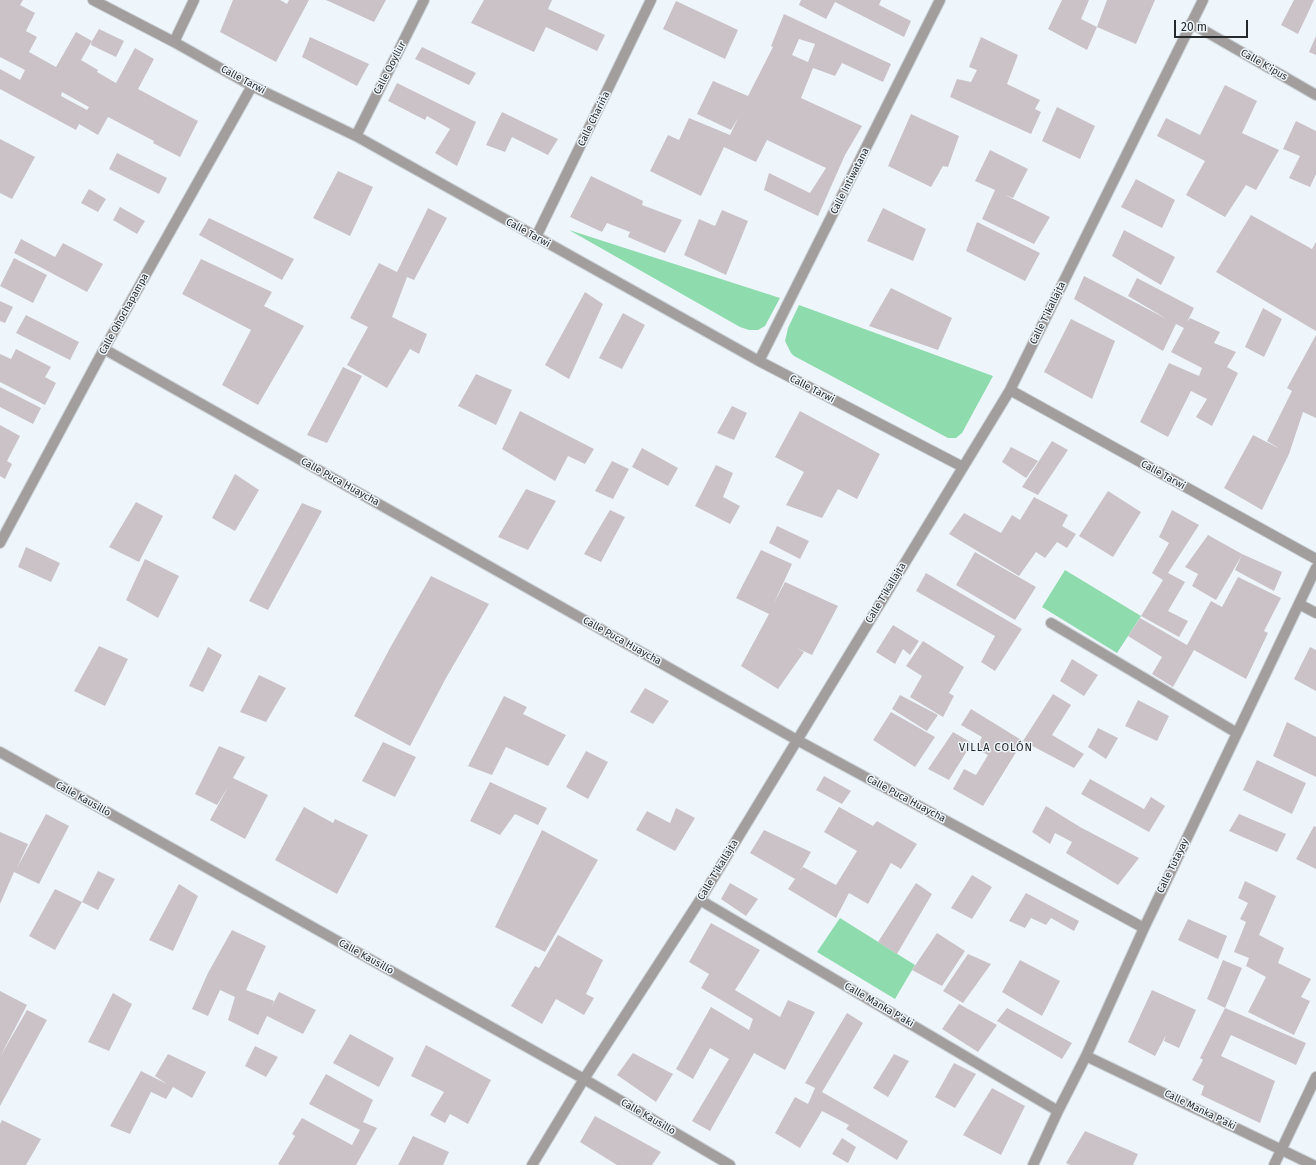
<!DOCTYPE html>
<html>
<head>
<meta charset="utf-8">
<style>
	body { margin:0 }
	#map { position:relative; width:1316px; height:1165px; overflow:hidden; background:#eef6fc; font-family:"Fira Sans",sans-serif }
	canvas { display:block }
	.scale { position:absolute; left:1174px; top:20px; width:74px; height:18px; box-sizing:border-box; border:2px solid #26292b; border-top:0; padding-left:5px; font-size:12px; line-height:14px; white-space:nowrap; color:#26292b; -webkit-text-stroke:3px #eef6fc; paint-order:stroke }
</style>
</head>
<body>
<div id="map">
<canvas width="1316" height="1165"></canvas>
<div class="scale">20 m</div>
</div>
<script>
const c = document.querySelector('canvas').getContext('2d');
c.lineJoin = 'round';
function paint(path, color) {
  c.fillStyle = color;
  c.fill(path, 'evenodd');
}
function poly(rows) {
  const path = new Path2D();
  for (const r of rows) {
    path.moveTo(r[0], r[1]);
    for (let i = 2; i < r.length; i += 2) path.lineTo(r[i], r[i + 1]);
  }
  return path;
}
function strokePath(path, color, width, dash) {
  c.strokeStyle = color;
  c.lineWidth = width;
  c.lineCap = dash ? 'butt' : 'round';
  c.setLineDash(dash || []);
  c.stroke(path);
}
function drawText(font, color, halo, rows, align = 'center') {
  c.font = font + ' "Fira Sans",sans-serif';
  c.lineWidth = 3;
  c.setLineDash([]);
  c.textBaseline = 'middle';
  c.strokeStyle = halo;
  c.fillStyle = color;
  for (const [text, x, y, turn = 0] of rows) {
    c.save();
    c.translate(x, y);
    c.rotate((+turn || 0) * Math.PI / 180);
    c.textAlign = isNaN(turn) ? turn : align;
    if (halo) c.strokeText(text, 0, 0);
    c.fillText(text, 0, 0);
    c.restore();
  }
}
const green = poly([
	[569,230,780,298,765,326,758,330,749,330,740,327],
	[799,305,993,376,962,433,956,438,948,438,794,356,791,353,785,341,788,328],
	[1065,570,1141,616,1117,653,1042,607],
	[840,918,915,965,895,999,817,952]
]);
const building = poly([
	[0,0,23,0,20,5,35,13,26,31,37,37,29,52,56,67,76,32,92,41,99,29,124,41,116,57,91,45,92,41,81,60,98,70,97,72,116,83,135,48,154,59,138,89,198,121,180,157,153,143,154,141,108,117,98,135,79,124,76,130,0,89,0,69,20,80,25,70,0,57],
	[62,92,89,107,87,110,61,96],
	[233,0,280,0,287,4,289,0,309,0,276,62,220,32],
	[326,0,386,0,374,22],
	[484,0,530,0,525,10,530,0,552,0,548,9,605,35,597,51,546,27,534,52,471,23],
	[801,0,881,0,879,5,911,21,904,37,835,2,826,19,799,5],
	[1062,0,1089,0,1081,19,1097,27,1107,0,1155,0,1136,44,1097,27,1087,50,1048,29],
	[1294,0,1314,0,1298,34,1281,25],
	[676,1,738,30,725,59,663,29],
	[784,14,891,64,883,82,842,63,835,76,813,68,801,98,862,126,845,155,818,216,764,190,769,173,810,193,826,168,767,140,756,162,724,147,701,196,650,171,668,135,679,140,689,118,730,135,738,118,731,130,697,114,713,81,748,96,773,47,771,46],
	[799,39,815,44,808,62,792,55],
	[1316,36,1316,55,1309,52],
	[310,37,369,64,357,86,302,57],
	[981,37,1018,55,1007,84,1040,100,1035,109,1041,112,1031,134,950,97,957,79,971,82,977,70,969,67],
	[422,47,476,73,469,85,415,59],
	[397,83,476,122,457,166,435,153,450,129,427,116,425,120,388,101],
	[1225,85,1257,101,1242,133,1279,150,1256,190,1246,185,1225,217,1186,195,1205,161,1157,136,1166,118,1200,135],
	[1057,107,1095,126,1080,159,1042,141],
	[502,112,558,139,548,155,512,137,505,152,486,145],
	[911,114,959,136,948,167,943,166,931,187,888,166],
	[1296,121,1316,131,1316,174,1310,187,1289,178,1300,156,1283,149],
	[0,139,35,157,12,199,0,193],
	[990,150,1028,169,1013,198,1005,195,1050,217,1034,244,982,219,995,190,975,181],
	[117,153,167,178,159,194,109,169],
	[338,171,373,187,350,236,313,218],
	[591,176,643,201,642,205,682,220,665,253,628,237,630,232,607,223,602,232,570,217],
	[1136,179,1175,200,1162,228,1121,207],
	[89,189,106,199,98,212,81,203],
	[120,207,145,221,137,234,113,220],
	[428,208,447,218,414,280,407,277,392,317,427,334,419,354,410,349,387,388,347,365,368,327,350,318,379,263,397,272],
	[883,208,926,229,913,261,867,241],
	[722,210,748,221,726,275,684,255,699,219,715,226],
	[1251,215,1312,249,1316,242,1316,331,1216,272],
	[209,218,294,259,282,280,199,235],
	[977,222,1040,253,1025,281,966,251],
	[1124,230,1175,257,1161,285,1112,256],
	[21,239,55,257,63,243,103,264,87,292,14,253],
	[14,258,47,275,33,303,0,286],
	[201,259,272,292,264,306,304,326,258,405,222,385,251,330,182,294],
	[1084,276,1167,319,1128,296,1137,278,1194,308,1187,322,1190,318,1220,332,1214,343,1236,352,1227,367,1238,373,1212,426,1196,417,1207,399,1191,391,1168,437,1140,422,1169,363,1199,376,1202,368,1171,352,1184,328,1176,324,1163,351,1074,299],
	[891,288,952,318,938,350,869,326],
	[585,292,603,304,569,379,545,365],
	[0,301,13,307,5,323,0,321],
	[1263,308,1282,319,1264,357,1245,347],
	[623,313,645,325,622,369,599,358],
	[26,315,79,342,70,360,16,333],
	[1071,319,1115,341,1092,399,1044,372],
	[1316,335,1316,418,1303,412,1289,454,1262,510,1224,488,1253,435,1280,449,1267,441,1292,391,1287,388],
	[16,349,51,367,45,377,56,383,45,405,0,382,0,354,11,359],
	[343,367,362,376,327,443,307,435],
	[476,374,512,390,496,425,458,406],
	[0,387,41,408,33,424,0,407],
	[732,406,747,413,734,440,717,433],
	[520,411,594,449,585,464,568,456,555,481,502,449],
	[800,411,880,454,857,499,838,489,822,518,786,505,804,472,775,457],
	[0,425,20,436,7,461,12,464,5,479,0,476],
	[1052,441,1068,450,1038,495,1022,487],
	[1011,447,1038,461,1026,478,1002,462],
	[642,448,678,468,668,486,632,467],
	[612,461,629,469,613,499,595,491],
	[716,465,733,473,723,497,740,506,730,524,695,506],
	[235,474,259,490,235,531,212,518],
	[526,489,556,501,528,550,498,537],
	[1108,491,1141,512,1113,557,1079,536],
	[1034,497,1068,515,1062,526,1076,534,1067,548,1057,542,1045,558,1036,552,1019,576,949,534,964,513,1001,533,1012,515,1020,520],
	[136,502,163,516,139,562,109,547],
	[302,503,322,511,268,610,249,601],
	[610,510,625,517,601,562,584,554],
	[1172,510,1199,525,1168,573,1185,582,1168,611,1188,621,1179,637,1141,616,1163,580,1152,573,1169,543,1159,537],
	[777,526,809,541,800,559,769,543],
	[1208,535,1242,554,1282,572,1274,591,1235,570,1242,555,1216,600,1192,586,1198,574,1185,567],
	[26,547,60,563,51,582,18,567],
	[761,550,792,564,774,603,785,582,838,606,812,655,797,648,804,652,778,689,741,666,769,614,736,598],
	[975,552,1036,587,1015,620,956,585],
	[145,559,179,576,158,618,126,600],
	[926,573,1022,629,995,671,981,662,995,636,916,591],
	[431,576,489,604,446,678,410,746,354,716,390,648],
	[1238,577,1281,598,1264,631,1268,633,1246,679,1194,650,1173,687,1152,674,1162,657,1128,636,1140,618,1187,645,1211,601,1222,607],
	[893,625,919,641,910,655,903,649,895,664,876,652],
	[923,641,964,667,949,693,954,696,943,717,910,697,922,676,906,666],
	[99,646,128,659,105,706,74,691],
	[208,647,222,655,203,692,189,686],
	[1310,647,1316,650,1316,691,1294,679],
	[1072,659,1098,675,1084,696,1060,681],
	[259,675,286,688,266,722,240,712],
	[645,688,669,701,653,724,630,712],
	[1053,694,1071,705,1052,735,1084,754,1074,768,1023,741],
	[900,695,938,715,927,731,892,709],
	[504,696,527,707,523,714,566,735,548,766,506,747,492,775,468,766],
	[1138,700,1169,716,1157,741,1125,726],
	[971,709,1023,741,983,806,953,789,964,769,976,775,988,755,976,749,982,737,961,725],
	[891,712,935,737,915,767,873,740],
	[1287,722,1316,737,1316,777,1273,756],
	[1098,728,1118,738,1106,759,1088,747],
	[953,732,972,743,949,780,928,769],
	[383,742,416,757,395,797,362,781],
	[219,746,245,757,233,778,268,795,245,839,210,820,228,787,217,805,195,794],
	[586,751,608,762,588,799,566,787],
	[1257,760,1306,783,1292,814,1243,790],
	[824,776,851,791,842,804,816,790],
	[1090,779,1144,809,1151,797,1165,806,1149,832,1081,794],
	[490,782,547,808,538,825,515,814,500,835,470,821],
	[1046,806,1080,827,1139,858,1118,885,1066,853,1072,842,1055,833,1050,844,1032,832],
	[304,807,333,823,335,819,368,835,337,894,275,860],
	[839,807,873,826,877,821,917,844,901,869,891,863,868,904,849,893,836,918,788,889,795,879,750,853,764,830,811,852,799,873,803,867,836,885,857,851,824,832],
	[676,808,695,818,675,851,636,830,647,811,670,823],
	[46,814,69,826,39,884,14,872,0,904,0,832,28,844,17,868],
	[1239,814,1286,834,1277,852,1229,831],
	[1314,826,1316,827,1316,869,1296,859],
	[542,830,598,860,545,952,495,927],
	[98,871,115,879,98,910,82,902],
	[972,875,992,887,972,919,951,908],
	[1245,881,1276,896,1259,935,1284,948,1278,963,1311,979,1301,997,1310,1001,1294,1035,1248,1012,1266,977,1246,966,1249,958,1234,952,1246,922,1240,919,1248,903,1238,898],
	[730,883,758,899,746,916,721,899],
	[916,883,932,894,897,954,878,942],
	[179,884,198,896,173,951,149,940],
	[55,889,82,902,55,950,29,936],
	[1026,893,1079,921,1074,931,1051,918,1046,925,1031,918,1025,928,1009,921],
	[1188,919,1227,936,1218,959,1178,940],
	[711,923,760,950,735,990,780,1017,788,1000,815,1012,785,1070,754,1053,710,1131,692,1121,729,1059,710,1048,693,1079,676,1069,711,1007,749,1030,753,1019,701,988,709,974,689,962],
	[232,930,266,946,246,990,274,1001,271,1008,279,992,316,1010,303,1034,267,1016,258,1035,228,1020,235,997,220,990,208,1016,192,1009,208,973],
	[937,933,965,951,942,986,912,970],
	[558,935,603,960,586,994,594,998,584,1015,556,999,542,1024,511,1006,535,966,539,968],
	[968,954,991,964,963,1003,943,991],
	[1020,960,1060,981,1042,1016,1002,992],
	[1223,960,1242,968,1225,1008,1207,999],
	[1152,990,1196,1010,1179,1048,1164,1041,1166,1035,1155,1056,1128,1042],
	[0,991,27,1005,0,1057,27,1010,47,1020,0,1106],
	[113,993,132,1004,109,1051,88,1042],
	[959,1004,997,1025,978,1052,942,1029],
	[1007,1008,1072,1043,1062,1059,997,1021],
	[1225,1008,1306,1043,1296,1065,1231,1035,1221,1056,1275,1081,1260,1123,1201,1095,1204,1086,1192,1080,1203,1060,1200,1058],
	[847,1013,863,1023,822,1092,908,1141,897,1160,846,1129,849,1125,822,1111,800,1148,775,1133,795,1097,808,1104,815,1088,805,1083],
	[350,1034,394,1058,379,1087,333,1063],
	[426,1045,491,1080,468,1124,450,1114,445,1123,430,1115,444,1092,411,1076],
	[255,1046,278,1057,266,1077,245,1066],
	[633,1053,673,1074,656,1102,617,1075],
	[168,1054,206,1072,192,1098,173,1087,166,1099,151,1092,130,1134,110,1126,141,1071,167,1084,155,1076],
	[894,1054,909,1061,888,1097,873,1088],
	[954,1063,976,1074,955,1108,935,1097],
	[326,1074,373,1100,363,1122,377,1128,356,1165,280,1165,278,1164,295,1136,292,1134,302,1118,352,1145,360,1130,309,1104],
	[992,1088,1025,1106,1001,1155,963,1135],
	[595,1116,661,1152,652,1165,617,1165,580,1142],
	[2,1120,41,1139,26,1165,0,1165,0,1124],
	[1085,1131,1138,1154,1133,1165,1070,1165,1066,1163],
	[413,1136,449,1152,443,1165,398,1165],
	[842,1138,856,1147,848,1163,832,1154]
]);
const minor = poly([
	[93,0,174,42,252,86,356,136,759,361,963,467],
	[1191,23,1316,95],
	[174,42,194,0],
	[356,136,424,0],
	[536,237,651,0],
	[104,349,797,740,1144,928],
	[759,361,940,0],
	[1010,390,1316,559],
	[0,543,104,349,252,86],
	[1299,604,1316,613],
	[1051,623,1237,733],
	[0,752,584,1079,730,1165],
	[700,900,1058,1111],
	[1086,1056,1313,1165],
	[532,1165,584,1079,700,900,1010,390,1203,0],
	[1033,1165,1058,1111,1086,1056,1144,928,1316,568],
	[1274,1165,1316,1077]
]);
const streetNames = [
	["Calle K'ipus",1264,65,30],
	["Calle Qoyllur",390,68,-63],
	["Calle Tarwi",243,80,28],
	["Calle Chariña",594,119,-64],
	["Calle Intiwatana",850,181,-63],
	["Calle Tarwi",528,233,29],
	["Calle T'ikallajta",1048,313,-64],
	["Calle Qhochapampa",124,314,-61],
	["Calle Tarwi",812,389,27],
	["Calle Tarwi",1163,475,29],
	["Calle Puca Huaycha",340,482,29],
	["Calle T'ikallajta",886,593,-59],
	["Calle Puca Huaycha",622,641,29],
	["Calle Kausillo",83,799,29],
	["Calle Puca Huaycha",906,799,28],
	["Calle Tutayay",1173,866,-64],
	["Calle T'ikallajta",718,870,-59],
	["Calle Kausillo",366,957,29],
	["Calle Manka P'aki",879,1005,30],
	["Calle Manka P'aki",1200,1110,26],
	["Calle Kausillo",648,1117,30]
];
const neighbourhoodNames = [
	["VILLA COLÓN",996,748]
];
paint(green, '#8edcae');
paint(building, '#cbc2c7');
strokePath(minor, '#cad1d6', 12);
strokePath(minor, '#a29e9d', 10);
drawText('10px', '#26292b', '#eef6fc', streetNames);
c.letterSpacing = '1px';
drawText('11px', '#26292b', '#eef6fc', neighbourhoodNames);
c.letterSpacing = '0px';
</script>
</body>
</html>
